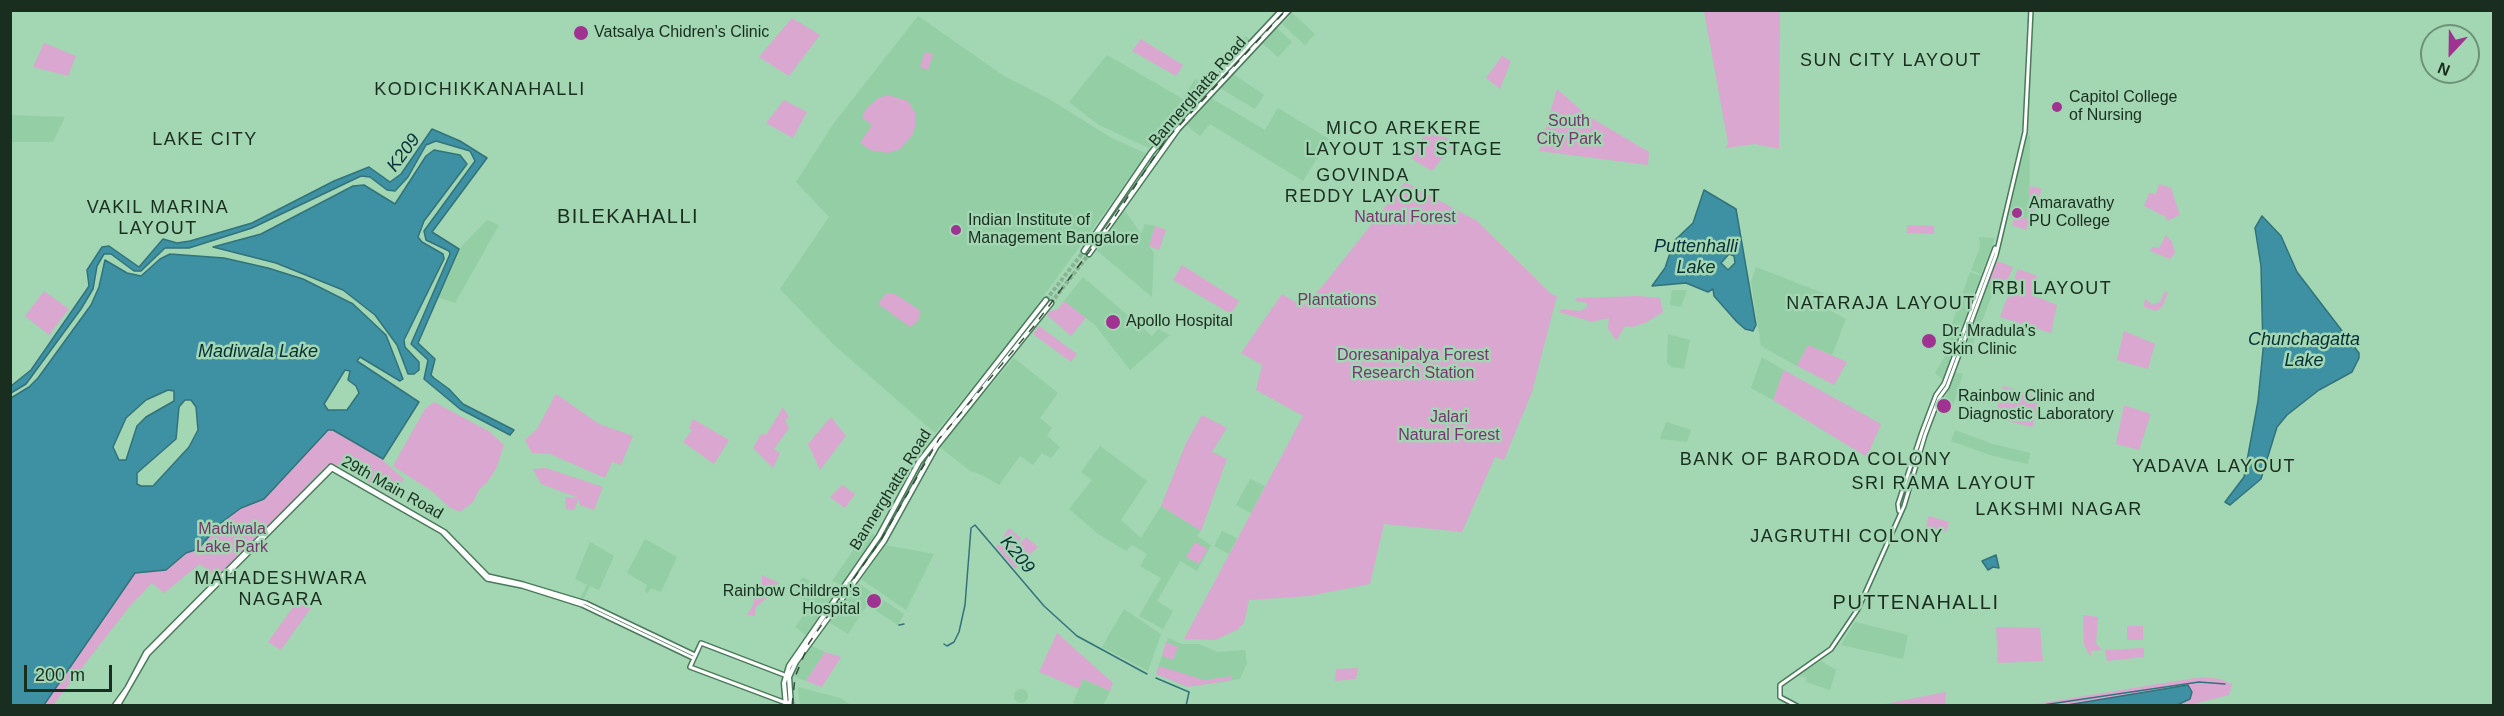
<!DOCTYPE html>
<html>
<head>
<meta charset="utf-8">
<style>
	body { margin:0 }
	#map { position:relative; width:2504px; height:716px; overflow:hidden; background:#a3d6b2; font-family:Arial,sans-serif }
	canvas { display:block }
	.frame { position:absolute; inset:0; border:12px solid #1a2e20; pointer-events:none }
	.north { position:absolute; left:2420px; top:24px; width:60px; height:60px; box-sizing:border-box; background:#a3d6b2; border:2px solid #6c9378; border-radius:50%; rotate:202deg; font-size:16px; font-weight:700; line-height:24px; text-align:center; color:#1a2e20 }
	.north::after { content:''; display:block; margin:auto; width:21px; height:27px; background:#a03292; clip-path:polygon(50% 0,100% 100%,50% 72%,0 100%) }
	.scale { position:absolute; left:24px; top:665px; width:88px; height:27px; box-sizing:border-box; border:3px solid #1a2e20; border-top:0; padding-left:8px; font-size:18px; line-height:21px; white-space:nowrap; color:#1a2e20; -webkit-text-stroke:4px #a3d6b2; paint-order:stroke }
</style>
</head>
<body>
<div id="map">
<canvas width="2504" height="716"></canvas>
<div class="frame"></div>
<div class="north">N</div>
<div class="scale">200 m</div>
</div>
<script>
const c = document.querySelector('canvas').getContext('2d');
c.lineJoin = 'round';
function paint(path, color) {
  c.fillStyle = color;
  c.fill(path, 'evenodd');
}
function poly(rows) {
  const path = new Path2D();
  for (const r of rows) {
    if (r.length === 3) {
      path.moveTo(r[0] + r[2], r[1]);
      path.arc(r[0], r[1], r[2], 0, 2 * Math.PI);
      continue;
    }
    path.moveTo(r[0], r[1]);
    for (let i = 2; i < r.length; i += 2) path.lineTo(r[i], r[i + 1]);
  }
  return path;
}
function strokePath(path, color, width, dash) {
  c.strokeStyle = color;
  c.lineWidth = width;
  c.lineCap = dash ? 'butt' : 'round';
  c.setLineDash(dash || []);
  c.stroke(path);
}
function drawText(font, color, halo, rows, align = 'center') {
  c.font = font + ' Arial,sans-serif';
  c.lineWidth = 5;
  c.setLineDash([]);
  c.textBaseline = 'middle';
  c.strokeStyle = halo;
  c.fillStyle = color;
  for (const [text, x, y, turn = 0] of rows) {
    c.save();
    c.translate(x, y);
    c.rotate((+turn || 0) * Math.PI / 180);
    c.textAlign = isNaN(turn) ? turn : align;
    if (halo) c.strokeText(text, 0, 0);
    c.fillText(text, 0, 0);
    c.restore();
  }
}
const built = poly([
	[1292,13,1315,34,1305,45,1282,24],
	[918,16,1004,76,1049,99,1110,137,1147,154,1016,334,935,433,833,344,780,289,829,217,796,182,834,123],
	[1277,28,1292,42,1278,57,1262,43],
	[1245,36,1251,40,1228,64,1223,61],
	[1107,55,1183,99,1195,79,1205,85,1149,148,1099,125,1069,102],
	[1233,74,1264,95,1255,109,1220,88],
	[1211,98,1265,130,1278,108,1329,139,1303,181,1210,124,1200,136,1185,124],
	[11,115,65,117,53,142,11,142],
	[2026,135,2030,136,2029,219,2009,215],
	[1124,209,1141,234,1145,224,1155,226,1149,246,1154,253,1152,297,1094,248],
	[487,220,499,225,455,303,437,297,459,249],
	[1979,237,1995,238,1981,274,1971,270,1980,248],
	[1756,267,1833,297,1827,309,1846,319,1832,355,1808,345,1797,366,1761,346,1751,282],
	[1970,272,1981,276,1952,354,1944,346],
	[1083,277,1152,336,1158,329,1170,335,1130,370,1095,325,1064,301],
	[1989,282,1996,285,1970,352,1962,350],
	[1672,290,1687,290,1681,307,1670,305],
	[1668,334,1690,340,1684,369,1671,367,1667,363],
	[1946,354,1951,359,1943,380,1935,373],
	[1762,357,1784,370,1773,400,1751,388],
	[1014,358,1058,393,1040,418,1052,428,1047,436,1060,447,1051,458,1042,453,1033,465,1020,456,999,485,984,476,969,470,941,448,941,444],
	[1955,372,1963,374,1951,412,1942,408],
	[1666,422,1691,430,1687,442,1660,439],
	[1955,430,1993,444,2030,453,2028,464,1990,455,1951,441],
	[1100,446,1147,481,1121,520,1141,538,1161,506,1201,531,1197,536,1211,545,1197,571,1180,561,1157,601,1173,611,1163,629,1139,616,1161,578,1140,566,1147,554,1132,545,1126,551,1097,533,1069,509,1092,480,1081,472],
	[1250,479,1265,486,1251,513,1236,505],
	[867,530,877,537,841,585,832,581],
	[1222,531,1237,538,1229,554,1214,546],
	[645,539,677,557,661,592,651,588,648,593,645,591,647,585,627,573],
	[590,542,614,556,599,590,590,586,583,600,580,598,587,585,575,579],
	[885,545,934,554,906,610,861,579],
	[802,577,835,594,806,635,795,627,812,604,794,594],
	[858,583,904,614,898,625,867,605,848,634,829,622],
	[1124,609,1161,634,1148,671,1102,647],
	[1855,622,1908,635,1903,659,1841,645],
	[1168,638,1182,644,1199,644,1217,652,1245,650,1247,663,1240,679,1188,687,1156,674],
	[812,646,825,652,806,681,792,676],
	[1821,661,1836,670,1830,690,1806,682,1807,678,1798,675],
	[1083,679,1110,691,1103,705,1079,705,1073,703],
	[798,687,840,698,851,705,800,705],
	[1021,696,7]
]);
const green = poly([
	[1704,11,1780,11,1779,149,1755,144,1726,148,1728,143],
	[792,18,820,35,789,76,759,57],
	[1141,39,1183,65,1176,76,1132,51],
	[44,43,76,56,68,76,33,67],
	[925,52,933,54,928,70,920,67],
	[1502,56,1511,61,1500,89,1486,78],
	[1557,89,1588,116,1649,152,1648,165,1539,151],
	[888,95,908,101,915,113,915,127,912,136,900,149,888,153,870,150,860,143,872,125,862,118,866,109,878,98],
	[784,100,807,112,793,138,766,123],
	[1428,126,1455,143,1432,171,1412,159],
	[1405,182,1477,221,1551,294,1557,296,1532,392,1504,460,1495,457,1462,532,1384,524,1370,584,1309,596,1249,600,1244,623,1237,630,1215,640,1184,639,1303,416,1256,390,1262,365,1241,353,1282,294,1302,306,1321,288],
	[2159,184,2171,188,2180,215,2167,221,2166,217,2144,206,2149,193,2156,194],
	[2030,186,2042,189,2026,230,2012,225,2015,216,2029,219],
	[1907,225,1934,226,1934,234,1907,233],
	[1155,226,1166,230,1159,250,1149,246],
	[2166,235,2172,242,2175,253,2170,259,2150,251,2152,247,2159,248],
	[1997,261,2013,267,2004,288,1989,282],
	[1182,265,1239,301,1231,314,1173,280],
	[2018,269,2037,276,2032,295,2057,305,2051,333,2000,317],
	[44,291,69,309,49,335,25,316],
	[2165,291,2168,293,2162,307,2156,311,2144,307,2145,298,2152,305,2160,302],
	[886,293,895,294,921,311,918,321,910,327,878,304],
	[1638,296,1660,298,1663,312,1647,322,1633,327,1625,326,1616,341,1608,328,1609,318,1592,322,1559,312,1562,309,1580,311,1587,307,1587,303,1575,301,1577,298],
	[1064,301,1086,318,1071,336,1047,315,1050,311,1058,309],
	[1039,326,1077,354,1071,362,1033,334],
	[2124,331,2155,344,2148,369,2117,360],
	[1808,345,1847,362,1834,385,1797,366],
	[1784,370,1881,424,1867,457,1773,400],
	[2003,386,2039,397,2033,427,1994,418],
	[556,394,599,424,633,436,621,465,612,462,605,478,550,454,532,453,525,440,537,429],
	[434,402,490,432,504,445,496,469,489,480,479,490,473,502,460,512,449,507,433,492,393,466,425,409],
	[2124,405,2151,414,2139,450,2116,444],
	[783,407,789,417,785,420,789,428,774,449,780,453,773,468,753,448,762,433,766,435],
	[1202,415,1227,428,1212,452,1227,459,1201,531,1161,506,1186,443],
	[831,417,846,436,820,470,808,444],
	[693,419,729,440,714,464,683,442,692,430,689,428],
	[328,430,333,430,381,459,404,479,393,497,338,465,327,465,218,580,200,564,164,593,152,583,130,606,53,705,44,706,135,573,166,570,186,553,198,549,222,522,241,508,264,499],
	[546,468,603,487,594,510,580,505,579,499,574,510,566,509,565,497,579,498,541,484,533,469],
	[842,485,855,494,845,508,830,497],
	[1929,516,1949,522,1946,532,1926,526],
	[1009,528,1021,538,1019,540,1021,543,1026,537,1038,547,1015,569,996,547],
	[1195,542,1208,549,1199,564,1186,557],
	[762,575,779,583,771,589,772,594,756,607,755,616,747,615,754,603,753,597,758,593,757,588,762,584],
	[301,596,313,605,281,650,268,642],
	[2083,615,2098,617,2096,643,2102,650,2091,651,2091,657,2084,645],
	[2127,626,2143,626,2143,640,2127,640],
	[1996,627,2040,628,2043,661,1998,663],
	[1057,633,1113,683,1110,691,1083,679,1079,689,1039,672],
	[1166,642,1178,647,1173,660,1162,656],
	[2144,648,2144,657,2107,661,2105,650],
	[825,652,841,657,822,687,806,681],
	[1159,666,1204,680,1232,676,1232,680,1188,687,1156,674],
	[1358,668,1356,679,1335,681,1336,669],
	[2201,677,2220,679,2232,684,2229,695,2190,705,2023,706],
	[1946,692,1945,705,1880,705,1940,693]
]);
const water = poly([
	[432,129,460,141,487,158,432,232,459,249,418,343,435,359,431,375,434,378,449,389,463,404,514,430,510,435,460,409,424,379,428,360,411,344,450,254,449,251,426,240,424,231,475,161,470,151,436,141,426,145,408,177,395,191,387,190,370,177,361,176,252,228,189,248,165,248,141,271,134,271,111,254,104,254,97,266,93,289,81,309,26,384,11,393,11,386,31,370,85,292,89,286,87,270,102,247,109,246,139,267,163,239,177,243,190,241,252,223,334,181,369,167,390,182,401,174,432,129],
	[434,150,460,155,467,164,424,221,418,237,422,242,443,254,444,259,404,340,405,347,419,362,419,370,414,374,408,374,397,345,375,315,343,290,276,263,213,247,261,234,353,186,364,185,395,204,426,156,434,150],
	[1704,190,1736,209,1756,325,1753,331,1745,329,1737,322,1714,296,1713,289,1708,292,1686,283,1652,286,1665,268,1674,241,1693,223,1704,190],
	[1729,254,1734,256,1735,263,1728,270,1721,263,1729,254],
	[2262,216,2281,236,2297,272,2359,353,2359,358,2352,372,2319,390,2287,415,2277,427,2261,479,2230,505,2225,502,2244,477,2258,401,2263,350,2261,266,2255,228,2262,216],
	[170,254,224,258,268,268,303,279,353,304,386,335,403,379,400,381,360,357,357,361,419,402,383,459,333,430,328,430,264,499,241,508,222,522,198,549,186,553,166,570,135,573,44,705,11,705,11,398,29,387,38,378,91,305,99,287,105,260,127,273,141,276,160,259,170,254],
	[345,370,350,371,348,380,356,386,359,393,347,410,328,410,324,404,345,370],
	[168,390,174,391,174,401,146,417,137,426,126,460,119,460,113,447,126,418,146,400,168,390],
	[185,400,191,400,196,407,198,430,189,447,153,486,141,486,137,484,137,473,176,439,179,407,185,400],
	[1996,555,1999,568,1993,567,1988,570,1982,561,1996,555],
	[2188,685,2192,692,2190,699,2177,705,2067,705,2188,685]
]);
const stream = poly([
	[899,625,904,624],
	[944,644,947,646,954,642,959,632,965,605,971,528,975,525,1044,606,1077,636,1147,674],
	[1156,678,1189,692,1186,706],
	[2036,706,2199,682,2225,684]
]);
const primaryTunnel = poly([
	[1046,300,1084,251],
	[1051,303,1089,254]
]);
const secondary = poly([
	[1899,511,1898,504,1922,432,1936,395,1944,384,1995,248],
	[787,676,701,643,690,667,786,703,790,702],
	[114,706,127,688,146,652,331,466,445,532,488,576,523,584,586,603,695,655],
	[118,706,148,654,332,469,442,532,487,579,522,586,582,605,693,658],
	[1797,706,1780,697,1780,685,1831,649,1858,609,1904,506,1925,435,1939,398,1947,387,1996,255,2025,132,2031,10]
]);
const primary = poly([
	[1084,251,1151,153,1173,126,1282,10],
	[1089,254,1178,129,1289,10],
	[786,706,784,683,789,666,879,536,919,462,1046,300],
	[791,706,789,677,796,662,884,541,936,447,1051,303]
]);
const rail = poly([
	[792,706,795,677,809,643,882,538,939,439,1034,326,1112,221,1164,142,1286,10]
]);
const markers = [
	[581,33,8,"#a03292"],
	[2057,107,6,"#a03292"],
	[2017,213,6,"#a03292"],
	[956,230,6,"#a03292"],
	[1113,322,8,"#a03292"],
	[1929,341,8,"#a03292"],
	[1944,406,8,"#a03292"],
	[874,601,8,"#a03292"]
];
const poiNames = [
	["Vatsalya Chidren's Clinic",594,33],
	["Capitol College",2069,98],
	["of Nursing",2069,116],
	["Amaravathy",2029,204],
	["PU College",2029,222],
	["Indian Institute of",968,221],
	["Management Bangalore",968,239],
	["Apollo Hospital",1126,322],
	["Dr. Mradula's",1942,332],
	["Skin Clinic",1942,350],
	["Rainbow Clinic and",1958,397],
	["Diagnostic Laboratory",1958,415],
	["Rainbow Children's",860,592,"right"],
	["Hospital",860,610,"right"]
];
const streetNames = [
	["Bannerghatta Road",1198,92,-49],
	["29th Main Road",392,488,29],
	["Bannerghatta Road",891,490,-58]
];
const parkNames = [
	["South",1569,122],
	["City Park",1569,140],
	["Natural Forest",1405,218],
	["Plantations",1337,301],
	["Doresanipalya Forest",1413,356],
	["Research Station",1413,374],
	["Jalari",1449,418],
	["Natural Forest",1449,436],
	["Madiwala",232,530],
	["Lake Park",232,548]
];
const neighbourhoodNames = [
	["SUN CITY LAYOUT",1891,61],
	["KODICHIKKANAHALLI",480,90],
	["MICO AREKERE",1404,129],
	["LAYOUT 1ST STAGE",1404,150],
	["LAKE CITY",205,140],
	["GOVINDA",1363,176],
	["REDDY LAYOUT",1363,197],
	["VAKIL MARINA",158,208],
	["LAYOUT",158,229],
	["RBI LAYOUT",2052,289],
	["NATARAJA LAYOUT",1881,304],
	["BANK OF BARODA COLONY",1816,460],
	["YADAVA LAYOUT",2214,467],
	["SRI RAMA LAYOUT",1944,484],
	["LAKSHMI NAGAR",2059,510],
	["JAGRUTHI COLONY",1847,537],
	["MAHADESHWARA",281,579],
	["NAGARA",281,600]
];
const waterNames = [
	["K209",404,153,-53],
	["Puttenhalli",1696,247],
	["Lake",1696,268],
	["Chunchagatta",2304,340],
	["Lake",2304,361],
	["Madiwala Lake",258,352],
	["K209",1017,555,50]
];
const quarterNames = [
	["BILEKAHALLI",628,217],
	["PUTTENAHALLI",1916,603]
];
paint(built, '#93cea5');
paint(green, '#daa7d0');
paint(water, '#3d91a2');
strokePath(water, '#32737b', 1.5);
strokePath(stream, '#32737b', 1.5);
strokePath(primaryTunnel, '#88b495', 4, [4, 2]);
strokePath(secondary, '#4a7a5a', 6);
strokePath(primary, '#4a7a5a', 7);
strokePath(secondary, '#fff', 3);
strokePath(primary, '#fff', 4);
strokePath(rail, '#344e3c', 1.5, [8, 8]);
for (const [x, y, r, color] of markers) {
  const dot = new Path2D();
  dot.arc(x, y, r, 0, 2 * Math.PI);
  c.fillStyle = color;
  c.fill(dot);
  strokePath(dot, '#a3d6b2', 2);
}
drawText('16px', '#1a2e20', '#a3d6b2', poiNames, 'left');
drawText('16px', '#1a2e20', '#a3d6b2', streetNames);
drawText('16px', '#76376d', '#a3d6b2', parkNames);
c.letterSpacing = '1.5px';
drawText('18px', '#1a2e20', '#a3d6b2', neighbourhoodNames);
c.letterSpacing = '0px';
drawText('italic 18px', '#062f37', '#a3d6b2', waterNames);
c.letterSpacing = '1.5px';
drawText('20px', '#1a2e20', '#a3d6b2', quarterNames);
c.letterSpacing = '0px';
</script>
</body>
</html>
